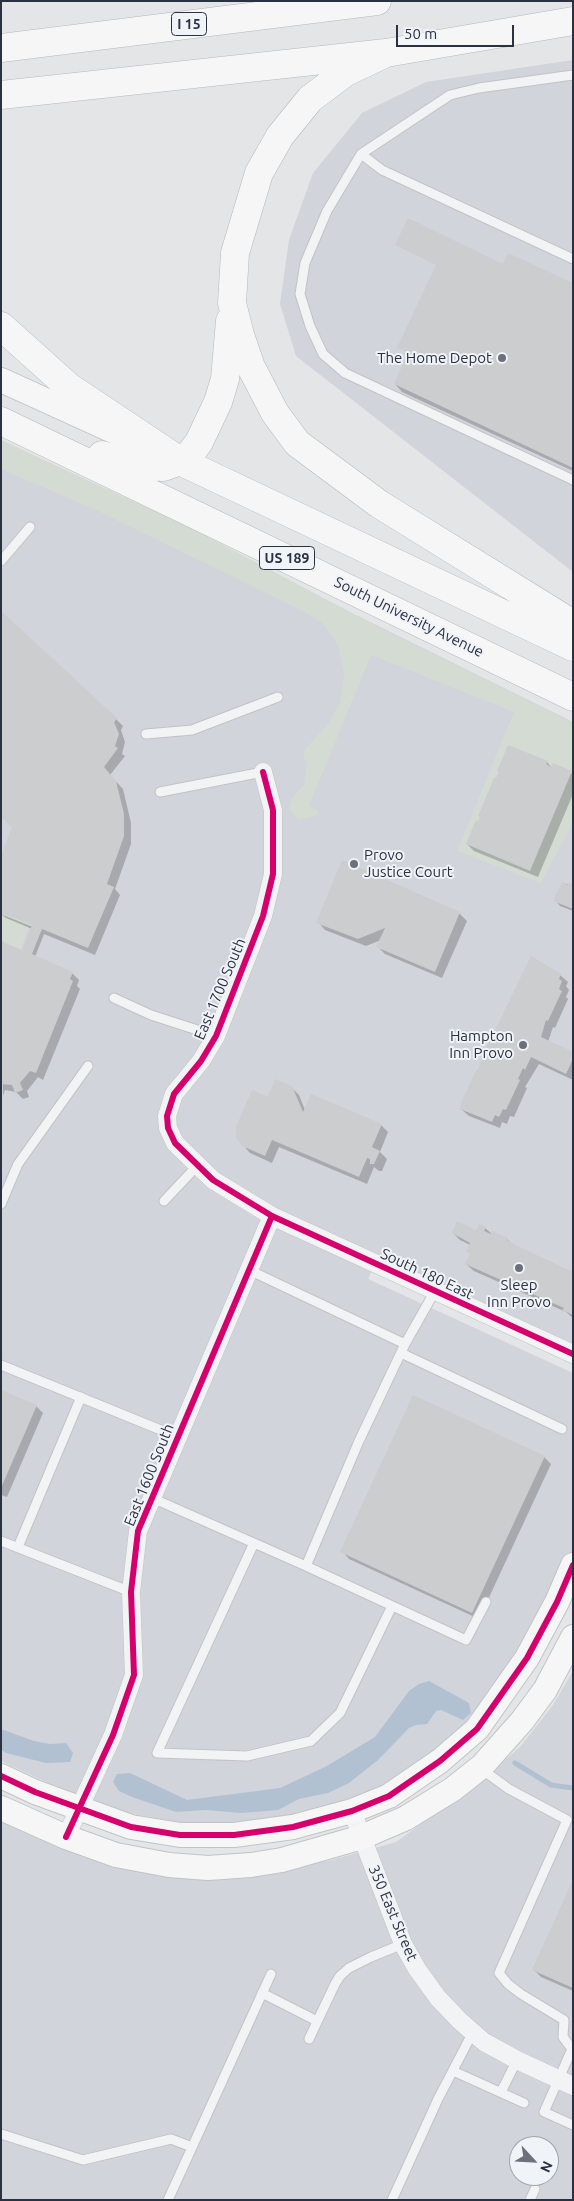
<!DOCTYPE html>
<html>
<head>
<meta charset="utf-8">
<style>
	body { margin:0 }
	#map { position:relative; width:574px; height:2201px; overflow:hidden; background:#e3e5e7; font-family:Ubuntu,sans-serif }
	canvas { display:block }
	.frame { position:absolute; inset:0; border:2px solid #2a3140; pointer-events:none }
	.north { position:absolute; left:509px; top:2136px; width:50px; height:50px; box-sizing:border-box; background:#f0f3f7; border:1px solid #a1a5ae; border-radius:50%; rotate:115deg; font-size:14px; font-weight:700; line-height:20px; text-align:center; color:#2a3140 }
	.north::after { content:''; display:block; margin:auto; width:18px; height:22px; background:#6b707a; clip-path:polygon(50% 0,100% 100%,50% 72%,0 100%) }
	.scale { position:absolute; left:396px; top:25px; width:118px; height:22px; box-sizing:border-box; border:2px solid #2a3140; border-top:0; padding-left:6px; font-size:15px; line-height:18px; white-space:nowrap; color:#2a3140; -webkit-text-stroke:4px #f0f3f7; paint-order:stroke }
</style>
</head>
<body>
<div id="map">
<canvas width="574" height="2201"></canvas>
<div class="frame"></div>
<div class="north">N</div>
<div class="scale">50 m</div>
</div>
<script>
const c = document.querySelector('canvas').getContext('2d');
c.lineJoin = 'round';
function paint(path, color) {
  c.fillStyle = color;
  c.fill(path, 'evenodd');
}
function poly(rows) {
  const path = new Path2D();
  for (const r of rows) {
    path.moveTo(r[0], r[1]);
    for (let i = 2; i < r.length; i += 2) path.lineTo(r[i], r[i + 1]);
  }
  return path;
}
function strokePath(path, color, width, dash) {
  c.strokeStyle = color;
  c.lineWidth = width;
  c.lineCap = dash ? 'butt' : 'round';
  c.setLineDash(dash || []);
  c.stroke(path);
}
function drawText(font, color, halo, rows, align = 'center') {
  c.font = font + ' Ubuntu,sans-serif';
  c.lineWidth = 4;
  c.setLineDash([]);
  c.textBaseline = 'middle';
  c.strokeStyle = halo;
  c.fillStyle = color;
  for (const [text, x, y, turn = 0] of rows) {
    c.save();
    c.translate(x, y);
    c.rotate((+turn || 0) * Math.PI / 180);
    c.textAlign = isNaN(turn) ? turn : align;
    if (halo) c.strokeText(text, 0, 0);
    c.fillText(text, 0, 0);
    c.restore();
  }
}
const built = poly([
	[573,60,573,572,296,356,280,304,289,240,313,173,362,113,426,82],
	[1,440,573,722,573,1354,375,1264,368,1279,573,1373,573,1551,530,1646,498,1691,454,1735,410,1771,333,1809,239,1824,181,1823,118,1811,44,1781,1,1761],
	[573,1671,573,2200,1,2200,1,1817,186,1878,328,1861,396,1842,483,1779,520,1747,553,1705],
	[519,2146,549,2146,549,2176,519,2176]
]);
const green = poly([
	[1,440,189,527,390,633,573,723,573,823,541,883,457,851,514,712,371,655,309,806,319,811,316,816,299,820,289,810,292,798,304,784,307,765,303,755,305,749,328,724,340,703,344,673,338,645,322,623,301,610,98,511,1,469],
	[1,913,30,924,19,954,1,946]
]);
const water = poly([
	[429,1681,469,1703,471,1713,463,1720,441,1710,436,1711,427,1724,416,1725,409,1728,378,1760,349,1783,328,1793,299,1799,278,1810,241,1813,206,1810,176,1812,132,1797,119,1791,113,1782,117,1774,130,1773,187,1800,280,1788,327,1766,375,1737,409,1691,419,1684],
	[1,1729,34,1741,50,1744,66,1743,73,1753,70,1762,46,1763,6,1753,1,1750]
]);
const shadow = poly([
	[503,266,573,284,573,471,402,392,395,384],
	[116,719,123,726,121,730,125,742,122,754,125,756,110,775,123,789,131,823,131,844,115,889,120,895,95,955,44,934,35,957,72,973,79,980,77,986,80,989,43,1080,38,1077,27,1091,29,1097,23,1099,16,1092,5,1090,3,1096,1,943,27,954,32,929,6,918,1,914,33,927,33,924,1,911],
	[547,762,552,768,573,774,573,794,538,877,474,851,467,844,479,823],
	[342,862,460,914,467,921,442,978,385,954,378,947,381,940,366,946,325,930,318,922],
	[563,883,573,886,573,911,560,906,555,900],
	[560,975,568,982,566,986,569,990,566,997,568,999,555,1028,553,1027,548,1042,573,1053,573,1080,539,1064,525,1087,527,1088,514,1117,510,1116,507,1124,502,1122,500,1128,469,1116,461,1109,479,1072],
	[291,1087,299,1095,305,1110,381,1125,388,1132,380,1152,387,1159,382,1171,379,1171,374,1167,367,1184,279,1147,272,1163,250,1153,243,1145,268,1099],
	[485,1228,492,1234,507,1239,512,1244,573,1273,573,1318,566,1312,474,1271,466,1264,471,1254,468,1251,470,1245,460,1240,453,1233,477,1232],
	[1,1392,36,1406,43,1413,7,1497,1,1495],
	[544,1457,551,1464,479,1619,349,1559,342,1551],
	[573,1883,573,1991,541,1977,533,1969]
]);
const stream = poly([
	[515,1763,551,1785,573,1788]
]);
const building = poly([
	[408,218,503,264,508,253,573,283,573,468,394,384,408,353,397,348,436,265,395,245],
	[1,611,117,718,114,722,119,734,115,746,118,748,104,767,116,781,124,814,124,836,107,884,114,887,88,948,42,929,32,954,73,972,70,979,73,981,36,1073,30,1071,20,1083,23,1090,15,1093,12,1085,1,1084,1,941,22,950,32,925,1,913,1,856,12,827,1,817],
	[508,745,548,761,546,764,551,767,553,763,572,771,530,871,466,844,476,820,478,822,480,817,478,816,494,778,496,778,499,772,497,771],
	[342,860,460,912,435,972,376,947,385,928,358,939,316,923],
	[562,882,568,885,569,883,573,884,573,909,553,901],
	[531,956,561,974,559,979,562,981,559,989,562,991,548,1021,546,1020,541,1037,573,1052,573,1059,566,1074,531,1057,525,1070,523,1068,518,1079,520,1080,506,1110,503,1109,499,1117,495,1115,492,1122,460,1109,462,1100,477,1069,478,1070,485,1051],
	[275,1079,292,1086,303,1112,311,1094,382,1124,372,1147,380,1151,374,1164,370,1164,370,1159,367,1158,359,1177,272,1140,265,1156,242,1146,236,1137,236,1127,252,1090,268,1097],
	[457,1221,476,1230,479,1224,486,1227,484,1231,491,1234,492,1231,508,1238,507,1240,517,1246,573,1272,573,1315,562,1310,564,1308,465,1264,470,1253,466,1252,470,1243,452,1233],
	[1,1390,37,1405,1,1488],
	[413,1395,545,1456,472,1613,340,1552],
	[573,1880,573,1988,532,1970]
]);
const lane = poly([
	[573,75,479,88,450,95,361,154,327,211,305,263,300,294,310,326,323,354,345,373,573,480],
	[361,154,382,170,573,259],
	[1,561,30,527],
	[146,734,192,730,278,697],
	[160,792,263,772],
	[114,998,151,1015,216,1036],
	[164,1201,197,1166],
	[1,1204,18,1164,88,1066],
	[405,1344,435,1291],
	[401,1353,562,1429],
	[1,1365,178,1437],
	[152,1498,306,1566,359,1441,405,1344,249,1270],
	[1,1541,131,1592],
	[254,1543,157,1753,247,1756,311,1741,340,1713,392,1606],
	[18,1547,81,1397],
	[306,1566,466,1640,486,1602],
	[480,1768,509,1789,567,1820,499,1973,508,1984,521,1994,564,2020,563,2037,572,2049,544,2112,573,2125],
	[262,1993,317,2021],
	[309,2039,335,1984,340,1976,349,1968,371,1957,403,1944],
	[453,2071,524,2103],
	[501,2092,517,2060],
	[1,2134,83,2160,171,2139,192,2147],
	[168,2200,271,1974],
	[392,2200,438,2099,473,2032],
	[530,2200,535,2189]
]);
const street = poly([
	[263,772,273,810,273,874,263,916,216,1036,201,1061,174,1094,167,1116,168,1128,175,1143,213,1180,272,1216,573,1354],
	[352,1811,403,1944,417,1969,438,1998,460,2021,484,2042,517,2060,573,2086],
	[66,1837,113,1735,134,1675,131,1592,138,1531,272,1216]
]);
const secondary = poly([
	[1,380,133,440],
	[1,1776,35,1792,131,1827,180,1835,234,1835,293,1827,352,1811,389,1796,440,1761,477,1729,527,1658,557,1602,573,1565],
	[1,1808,66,1837,116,1855,169,1865,208,1868,251,1865,282,1860,362,1837,406,1818,453,1789,482,1766,522,1721,545,1690,573,1637]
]);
const highway = poly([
	[1,48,377,1],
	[386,53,346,72,310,99,280,136,259,173,235,253,232,303,240,335,251,367,275,413,297,443,379,504,573,624],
	[1,95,386,53,573,21],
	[1,326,69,387,180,461,573,647],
	[1,421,573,697],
	[102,455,141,465,163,467,180,461,191,453,199,442,218,402,225,379,230,321]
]);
const cycleway = poly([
	[263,772,273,810,273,874,263,916,216,1036,201,1061,174,1094,167,1116,168,1128,175,1143,213,1180,272,1216,573,1354],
	[1,1776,35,1792,131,1827,180,1835,234,1835,293,1827,352,1811,389,1796,440,1761,477,1729,527,1658,557,1602,573,1565],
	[66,1837,113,1735,134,1675,131,1592,138,1531,272,1216]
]);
const markers = [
	[502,358,5,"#6b707a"],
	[354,864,5,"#6b707a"],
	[523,1045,5,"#6b707a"],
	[519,1268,5,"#6b707a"]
];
const shields = [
	[189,24,35],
	[287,558,55]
];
const shieldNames = [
	["I 15",189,24],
	["US 189",287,558]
];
const poiNames = [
	["The Home Depot",492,358],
	["Provo",364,855,"left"],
	["Justice Court",364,872,"left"],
	["Hampton",513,1036],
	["Inn Provo",513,1053],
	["Sleep",519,1285,"center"],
	["Inn Provo",519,1302,"center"]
];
const streetNames = [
	["South University Avenue",409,617,26],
	["East 1700 South",220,989,-67],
	["South 180 East",427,1274,25],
	["East 1600 South",149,1475,-68],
	["350 East Street",393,1913,67]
];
paint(built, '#d1d4da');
paint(green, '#d3dbd3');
paint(water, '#b2c1d1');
paint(shadow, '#0003');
strokePath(stream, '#b2c1d1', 5);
paint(building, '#cbcdcf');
strokePath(lane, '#c1c3c5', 11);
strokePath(street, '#c1c3c5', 19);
strokePath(secondary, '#c1c3c5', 26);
strokePath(highway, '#b5b8bc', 29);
strokePath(lane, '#f1f3f4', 9);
strokePath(street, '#f1f3f4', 18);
strokePath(secondary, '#f6f6f6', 24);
strokePath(highway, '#f6f6f6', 28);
strokePath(cycleway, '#d6006c', 6);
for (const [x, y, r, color] of markers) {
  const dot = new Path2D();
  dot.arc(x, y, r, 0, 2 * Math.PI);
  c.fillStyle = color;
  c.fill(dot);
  strokePath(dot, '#f0f3f7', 2);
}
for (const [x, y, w] of shields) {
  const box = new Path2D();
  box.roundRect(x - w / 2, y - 11.5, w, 23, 4);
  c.fillStyle = '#f0f3f7';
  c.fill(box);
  strokePath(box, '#2a3140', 1);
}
drawText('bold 14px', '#2a3140', null, shieldNames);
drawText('15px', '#2a3140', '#f0f3f7', poiNames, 'right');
drawText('15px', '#2a3140', '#f0f3f7', streetNames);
</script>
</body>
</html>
